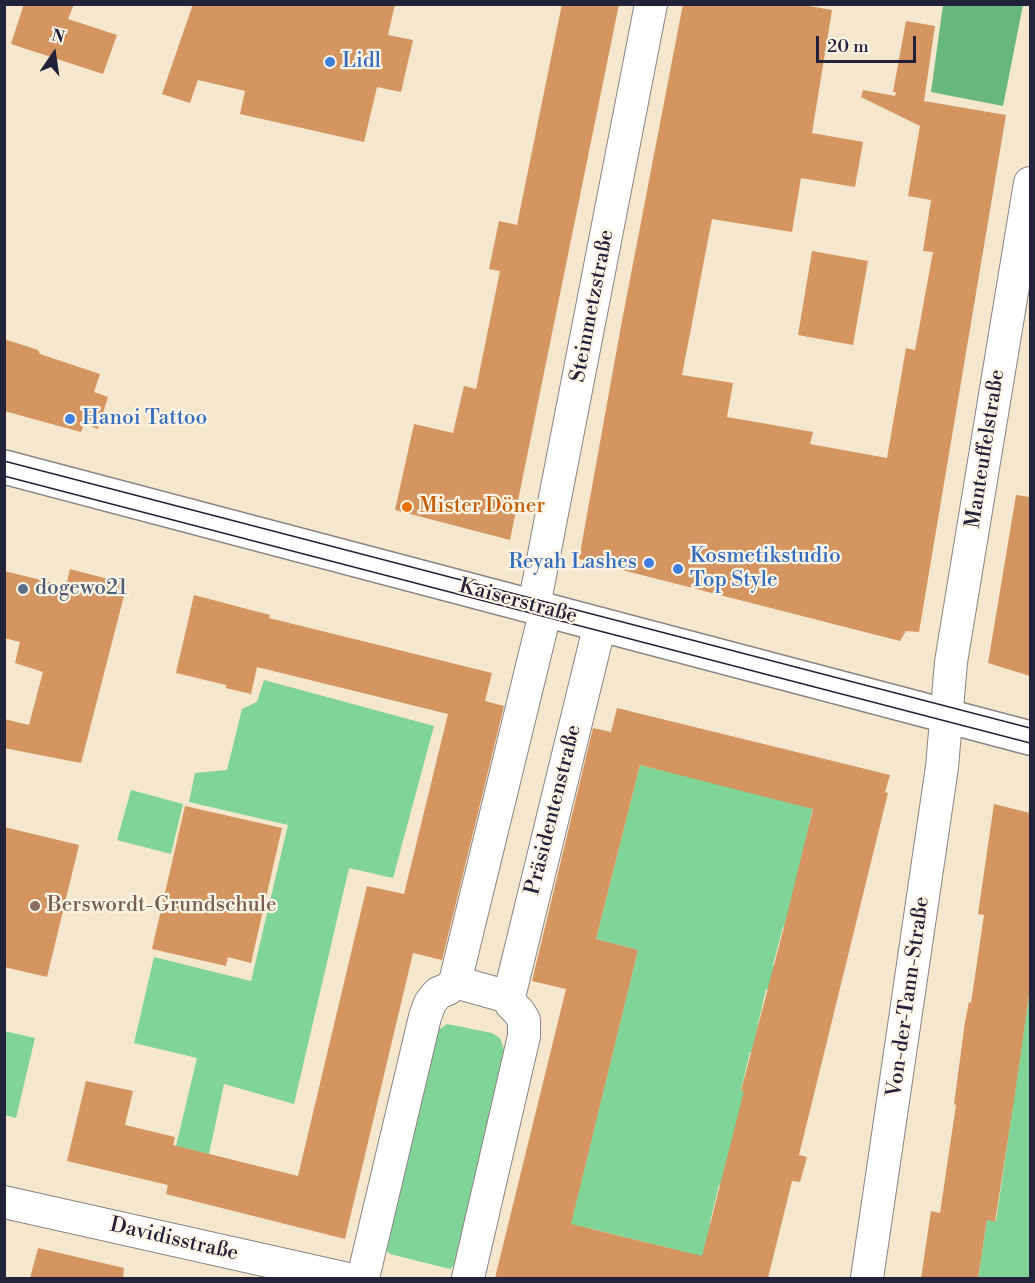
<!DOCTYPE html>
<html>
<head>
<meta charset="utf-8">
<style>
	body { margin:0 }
	#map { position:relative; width:1035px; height:1283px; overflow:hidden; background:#f4e7cd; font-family:"Libre Bodoni",serif }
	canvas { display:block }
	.frame { position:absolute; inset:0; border:6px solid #22223b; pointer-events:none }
	.north { position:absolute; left:24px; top:24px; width:60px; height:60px; -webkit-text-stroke:4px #fcf5e5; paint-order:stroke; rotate:13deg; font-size:16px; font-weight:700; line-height:24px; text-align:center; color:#22223b }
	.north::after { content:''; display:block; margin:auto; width:21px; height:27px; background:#22223b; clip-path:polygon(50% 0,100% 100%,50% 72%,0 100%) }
	.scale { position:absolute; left:816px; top:36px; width:100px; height:27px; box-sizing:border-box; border:3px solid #22223b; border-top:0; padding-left:8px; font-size:18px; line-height:21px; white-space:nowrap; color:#22223b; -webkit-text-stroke:4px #fcf5e5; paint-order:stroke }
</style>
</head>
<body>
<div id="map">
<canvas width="1035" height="1283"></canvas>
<div class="frame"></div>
<div class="north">N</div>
<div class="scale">20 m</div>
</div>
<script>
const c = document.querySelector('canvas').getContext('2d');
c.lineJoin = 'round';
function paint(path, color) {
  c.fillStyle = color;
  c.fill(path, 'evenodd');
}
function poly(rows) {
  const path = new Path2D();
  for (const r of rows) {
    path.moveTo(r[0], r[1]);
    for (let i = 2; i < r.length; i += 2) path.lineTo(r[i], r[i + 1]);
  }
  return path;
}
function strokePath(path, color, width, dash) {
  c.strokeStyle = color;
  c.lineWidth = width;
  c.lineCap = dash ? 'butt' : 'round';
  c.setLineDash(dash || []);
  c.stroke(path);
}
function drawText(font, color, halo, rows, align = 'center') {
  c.font = font + ' "Libre Bodoni",serif';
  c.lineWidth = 4.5;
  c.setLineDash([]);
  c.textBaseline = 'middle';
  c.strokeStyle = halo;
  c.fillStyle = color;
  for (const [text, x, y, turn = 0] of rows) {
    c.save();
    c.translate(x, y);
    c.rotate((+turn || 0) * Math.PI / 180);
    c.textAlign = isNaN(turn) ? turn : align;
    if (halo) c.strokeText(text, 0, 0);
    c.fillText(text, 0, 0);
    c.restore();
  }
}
const green = poly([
	[264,680,434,726,393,878,349,868,294,1104,224,1084,209,1154,176,1146,197,1058,134,1043,154,957,251,981,288,825,189,802,195,773,227,770,242,709,257,702],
	[640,765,813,807,806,839,817,842,796,929,783,927,773,965,786,969,780,993,766,989,757,1029,770,1033,765,1055,750,1052,741,1090,755,1094,732,1188,719,1185,710,1222,710,1278,683,1278,689,1253,588,1228,565,1247,638,950,596,939],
	[131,790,183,804,171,854,117,840],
	[1030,989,1030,1278,978,1278,987,1220,996,1221],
	[447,1024,492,1033,500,1038,504,1049,457,1260,454,1265,450,1269,390,1254,386,1250,437,1031],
	[4,1031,35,1038,16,1118,5,1115]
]);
const forest = poly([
	[943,5,1023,5,1003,106,931,92]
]);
const building = poly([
	[24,4,74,4,68,19,117,35,103,74,11,44],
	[193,4,395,4,388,35,413,40,401,92,377,87,364,142,240,114,245,91,198,80,190,103,162,94],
	[562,4,619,4,510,540,395,510,414,424,453,433,464,386,476,389,500,271,489,269,499,221,517,225],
	[683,4,798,4,832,10,812,133,863,142,855,187,801,178,792,232,712,219,682,375,733,383,727,417,813,432,810,444,887,458,906,348,915,350,933,252,923,251,931,200,908,196,920,126,861,97,863,90,895,96,896,92,893,92,906,21,935,26,924,101,1006,115,919,632,906,631,900,641,579,559,621,326],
	[812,251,868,261,853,345,798,335],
	[4,339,38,350,40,354,100,374,94,392,108,397,98,429,84,424,81,432,4,411],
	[1016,495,1030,497,1030,676,988,663],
	[70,569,127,584,81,763,4,748,4,719,29,725,43,672,15,663,20,642,4,638,4,571,66,586],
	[194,595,270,615,269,618,492,673,485,701,504,706,442,960,413,953,345,1239,166,1194,168,1185,67,1161,86,1081,133,1091,125,1125,175,1137,173,1145,298,1176,367,886,404,894,448,714,257,667,251,694,226,688,226,685,176,673],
	[617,708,890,775,885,792,888,793,799,1155,807,1157,800,1182,792,1181,768,1278,495,1278,566,989,532,981,593,728,611,732],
	[640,765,813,809,784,927,741,1091,744,1091,702,1256,571,1224,638,950,596,939],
	[994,804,1030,813,1030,989,1015,1094,995,1222,987,1220,978,1278,921,1278,931,1211,940,1213,956,1105,954,1104,965,1022,969,1002,971,1003,984,915,978,914],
	[185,806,282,828,251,963,228,957,226,966,152,949],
	[4,827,79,845,47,977,4,967],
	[38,1248,124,1268,123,1278,30,1278]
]);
const minor = poly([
	[534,606,651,4],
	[455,982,509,997],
	[4,1202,344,1278],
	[363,1278,425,1017,430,1003,438,993,448,989,455,982,546,609],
	[468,1278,524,1036,524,1020,518,1011,511,1004,509,997,600,624],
	[867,1278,942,767,951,662,1030,183]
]);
const major = poly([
	[4,467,1030,738]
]);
const tram = poly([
	[4,461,1030,728],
	[4,476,1030,743]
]);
const markers = [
	[330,62,6,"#3f7fe0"],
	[70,419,6,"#3f7fe0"],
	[407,507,6,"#e8710a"],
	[649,563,6,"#3f7fe0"],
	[678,569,6,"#3f7fe0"],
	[23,589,6,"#5c6f8a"],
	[35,906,6,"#8d6e63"]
];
const shopNames = [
	["Lidl",342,62],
	["Hanoi Tattoo",82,419],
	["Kosmetikstudio",690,557],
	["Top Style",690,581],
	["Reyah Lashes",637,563,"right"]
];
const streetNames = [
	["Steinmetzstraße",593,306,-79],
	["Manteuffelstraße",986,449,-81],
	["Kaiserstraße",518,602,15],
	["Präsidentenstraße",554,810,-76],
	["Von-der-Tann-Straße",909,997,-82],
	["Davidisstraße",174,1240,13]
];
const foodNames = [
	["Mister Döner",419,507]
];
const serviceNames = [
	["dogewo21",35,589]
];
const educationNames = [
	["Berswordt-Grundschule",47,906]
];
paint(green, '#80d497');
paint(forest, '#68b680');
paint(building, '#d49561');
strokePath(minor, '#8b8484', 34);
strokePath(major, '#8b8484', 36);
strokePath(minor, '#fff', 32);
strokePath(major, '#fff', 33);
strokePath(tram, '#22223b', 1.5);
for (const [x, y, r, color] of markers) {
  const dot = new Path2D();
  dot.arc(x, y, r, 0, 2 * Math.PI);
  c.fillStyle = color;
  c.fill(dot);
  strokePath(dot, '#fcf5e5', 2);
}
drawText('21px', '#366cbe', '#fcf5e5', shopNames, 'left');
drawText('21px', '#22223b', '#fcf5e5', streetNames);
drawText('21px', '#c56008', '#fcf5e5', foodNames, 'left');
drawText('21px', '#4e5e75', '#fcf5e5', serviceNames, 'left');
drawText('21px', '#785e54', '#fcf5e5', educationNames, 'left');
</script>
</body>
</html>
